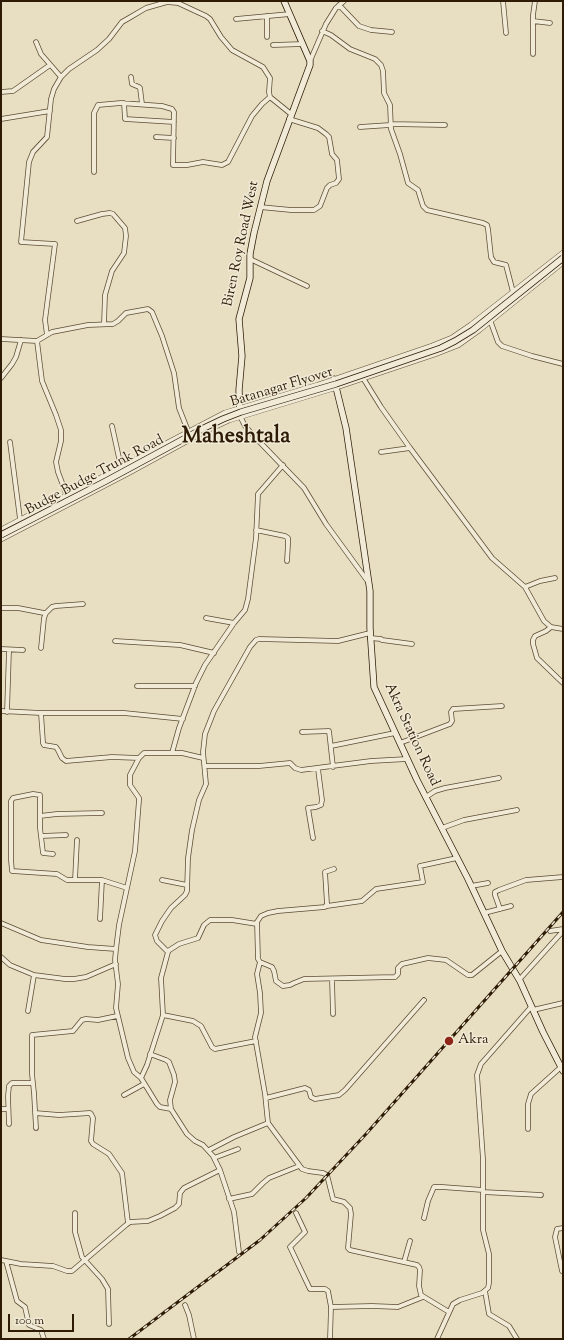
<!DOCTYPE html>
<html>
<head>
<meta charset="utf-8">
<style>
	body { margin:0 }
	#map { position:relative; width:564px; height:1340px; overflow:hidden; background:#e8dfc2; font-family:"Sorts Mill Goudy",serif }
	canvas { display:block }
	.frame { position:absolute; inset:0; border:2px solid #2d1b05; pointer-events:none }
	.scale { position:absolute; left:8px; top:1314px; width:66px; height:18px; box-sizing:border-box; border:2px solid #2d1b05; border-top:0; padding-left:5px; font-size:12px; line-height:14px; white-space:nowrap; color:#2d1b05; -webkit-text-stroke:3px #f0ead7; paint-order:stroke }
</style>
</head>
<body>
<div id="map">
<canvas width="564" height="1340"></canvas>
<div class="frame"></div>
<div class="scale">100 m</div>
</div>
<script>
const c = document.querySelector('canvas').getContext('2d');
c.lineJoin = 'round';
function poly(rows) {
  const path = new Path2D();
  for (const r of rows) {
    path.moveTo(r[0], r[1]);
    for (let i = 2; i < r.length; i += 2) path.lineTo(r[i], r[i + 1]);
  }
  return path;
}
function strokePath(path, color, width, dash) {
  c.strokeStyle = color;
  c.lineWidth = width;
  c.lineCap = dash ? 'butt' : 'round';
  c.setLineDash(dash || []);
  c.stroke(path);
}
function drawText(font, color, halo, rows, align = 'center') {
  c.font = font + ' "Sorts Mill Goudy",serif';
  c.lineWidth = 3;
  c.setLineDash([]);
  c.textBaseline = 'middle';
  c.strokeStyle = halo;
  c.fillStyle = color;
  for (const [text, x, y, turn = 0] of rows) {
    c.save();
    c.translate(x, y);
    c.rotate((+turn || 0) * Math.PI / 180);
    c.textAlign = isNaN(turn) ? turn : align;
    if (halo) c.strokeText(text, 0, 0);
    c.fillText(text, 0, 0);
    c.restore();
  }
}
const minor = poly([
	[503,1,506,33],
	[339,5,359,26,371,30,392,32],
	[236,19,290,14],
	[533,21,550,23],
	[322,31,331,35,350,49,375,59,381,65,383,71,384,93,390,105,391,129,400,154,408,183,418,190,423,206,427,210,483,223,487,225,488,229,491,257,494,262,506,265,513,292],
	[267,37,267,16],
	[36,42,41,54,61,77],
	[273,45,303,44],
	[533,54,533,15,535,1],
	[310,61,326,24,336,8,344,1],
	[131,77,132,84,139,87,140,88,142,104],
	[1,92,13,91,50,65],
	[124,103,125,119,174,122],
	[1,119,50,111],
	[390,124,445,125],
	[360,127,390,125],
	[156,137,174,138],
	[94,172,94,113,98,105,121,103,162,106,172,109,174,112,173,165,187,165,203,162,222,165,228,162,252,116,262,104,270,97],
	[260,207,291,210,314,210,320,206,327,188,330,185,336,183,339,179,337,160,332,154,329,137,326,134,318,128,289,119],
	[77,221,102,214,110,213,113,214,125,228,126,236,124,253,112,271,105,295,104,324],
	[250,259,307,286],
	[490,320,498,342,502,346,532,356,563,364],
	[47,335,45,320,55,244,21,242,29,162,33,152,47,137,51,99,54,89,61,77,69,69,97,50,109,39,122,22,129,18,146,8,167,2,178,3,206,16,210,19,221,37,232,50,263,67,270,78,269,92,270,97,291,114],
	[1,339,37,341,52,332,88,325,113,324,118,321,126,313,148,309,152,312,162,336,174,373,179,408,188,431],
	[37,341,42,381,56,415,61,430,61,441,56,462,58,472,67,496],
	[1,378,12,364,16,357,21,340],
	[363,378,381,407,410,448,492,558,525,587,544,621,551,627,563,629],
	[240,416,245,426,253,435,304,488,326,524,369,583],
	[112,426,121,467],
	[10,442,20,519],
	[381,452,410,448],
	[256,530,285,536,288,538,288,544,287,561],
	[525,587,540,581,555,578],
	[1,608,18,608,44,613,46,613,52,607,56,606,83,604],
	[206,618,234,623],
	[551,627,546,631,535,636,533,640,533,644,537,658,563,683],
	[370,638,381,639,382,640,412,644],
	[115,641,180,645,214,653],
	[41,648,44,618,46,613],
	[1,649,23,650],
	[137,686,195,686],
	[1,711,41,713,43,743,44,745,56,747,58,750,62,758,66,761,112,757,139,758],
	[7,712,9,650],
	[41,713,124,713,183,719],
	[302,732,329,731,333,767],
	[400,743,450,724,452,721,451,712,453,709,502,706],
	[331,746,395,733],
	[172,753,179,728,196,683,205,665,234,623,245,610,248,599,256,538,258,494,283,465],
	[205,766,259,766,290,763,295,768,301,770,371,761,407,759],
	[426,797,435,791,445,788,499,778],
	[40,816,57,814,102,813],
	[442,828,464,820,517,810],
	[41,836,66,835],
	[313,838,308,808,316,807,321,805,322,800,318,769],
	[53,854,43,853,40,828,40,795,33,794,13,798,11,801,11,860,12,871,57,874,67,880,102,880,127,888],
	[334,869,325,872,327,904,325,907,278,911,268,913,261,916,257,922,258,959,260,962,272,967,274,971,276,981,283,986,290,985,294,983,304,979,395,977,398,974,398,968,402,964,428,958,446,960,468,975,472,975,502,951],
	[75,880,77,840],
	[162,880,187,885],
	[471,886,488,883],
	[327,906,362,901,376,889,423,882,420,866,457,858],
	[500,909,495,895,495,892,499,890,526,880,563,877],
	[484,913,511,906],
	[100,919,102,880],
	[1,923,41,940,88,947,116,949],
	[550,931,563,929],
	[168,951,179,944,198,938,204,925,210,920,232,920,257,924],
	[1,957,10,965,34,975,65,979,74,979,86,977,116,964],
	[260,962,257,974,260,993,261,1013,255,1037,265,1094,268,1123,302,1169,308,1171,323,1173,327,1175,333,1199,344,1202,350,1208,351,1214,348,1248,350,1250,417,1265,419,1267,420,1270,419,1286,421,1295,449,1312],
	[332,979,333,1014],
	[519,980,563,931],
	[533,1010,563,1003],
	[28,1011,34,975],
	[163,1015,193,1021,201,1026,212,1047,215,1049,256,1041],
	[150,1054,166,1060,169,1062,174,1075,175,1082,170,1100,171,1109],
	[141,1078,134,1072,128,1058,116,1008,118,984,115,960,116,949,119,925,135,851,139,800,139,798,130,785,130,775,139,758,144,753,182,753,203,758],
	[124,1095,144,1084],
	[266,1098,305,1088,309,1090,311,1097,315,1099,339,1095,345,1090,424,1000],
	[1,1109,8,1109],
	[35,1113,59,1115,90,1113,91,1114,93,1118,91,1141,93,1144,109,1154,122,1173,128,1223],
	[9,1124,8,1096,9,1086,12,1083,33,1083],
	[36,1128,34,1093,32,1074,32,1035,73,1031,82,1020,86,1019,98,1020,117,1016],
	[528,1129,528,1104,531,1094,561,1067],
	[209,1150,234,1137,268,1123],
	[214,1158,238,1149],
	[483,1192,541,1195],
	[229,1199,252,1194,263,1183,269,1178,299,1166],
	[75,1213,75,1232,82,1257,102,1279,108,1289,109,1324],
	[296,1213,305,1232,290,1247,291,1249,310,1289,325,1289,328,1291,331,1307,330,1339],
	[424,1218,428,1201,434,1187,442,1187,483,1190],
	[239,1252,234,1212,220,1170,213,1156,203,1145,195,1141,187,1134,171,1109,160,1107,157,1104,141,1078,147,1065,163,1015,161,978,168,952,157,941,155,935,162,921,171,908,185,895,187,891,188,858,192,830,199,800,206,784,203,752,205,734,214,711,250,647,256,640,259,639,338,641,370,633],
	[1,1260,21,1264,53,1266,67,1271,72,1271,126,1225,130,1222,148,1221,160,1216,175,1208,179,1204,180,1193,184,1188,220,1170],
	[6,1261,17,1301,25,1307,29,1325,41,1330,44,1339],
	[404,1262,410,1241],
	[562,1271,555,1237,557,1229,563,1228],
	[485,1291,489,1314,509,1326,517,1339],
	[185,1305,189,1315,194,1339],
	[331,1307,372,1306,398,1307,423,1297],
	[437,1339,453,1304,460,1300,482,1293,488,1288,489,1283,489,1254,483,1230,483,1159,477,1075,481,1064,531,1007]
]);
const tertiary = poly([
	[1,530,225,413,318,385,432,346,452,338,471,325,563,253],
	[1,539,128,473,203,432,229,420,337,387,435,354,458,345,479,330,563,262]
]);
const secondary = poly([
	[334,379,346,428,370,591,370,628,374,687,417,780,468,879,502,951,520,981,543,1032,563,1071],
	[240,416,239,390,242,356,239,319,250,278,250,254,254,233,267,181,310,65,310,61,284,1]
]);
const rail = poly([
	[129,1339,260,1240,306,1198,366,1134,563,912]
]);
const secondaryBridge = poly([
	[1,535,106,481,204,428,223,419,241,412,336,384,441,348,455,341,473,330,563,258]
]);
const markers = [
	[449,1041,5,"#8f2418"]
];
const streetNames = [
	["Biren Roy Road West",242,244,-78],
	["Batanagar Flyover",282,388,-17],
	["Budge Budge Trunk Road",95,476,-28],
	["Akra Station Road",411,735,65]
];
const poiNames = [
	["Akra",458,1041]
];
const townNames = [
	["Maheshtala",236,438]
];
strokePath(minor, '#5c4c34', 5.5);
strokePath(tertiary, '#5c4c34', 6);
strokePath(secondary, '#2d1b05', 7);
strokePath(minor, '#f0ead7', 4);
strokePath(tertiary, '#f0ead7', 5);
strokePath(secondary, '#f0ead7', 5.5);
strokePath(rail, '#2d1b05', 3);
strokePath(rail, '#f0ead7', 1.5, [4.5]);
strokePath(secondaryBridge, '#2d1b05', 7, []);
strokePath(secondaryBridge, '#f0ead7', 5.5);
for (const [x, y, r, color] of markers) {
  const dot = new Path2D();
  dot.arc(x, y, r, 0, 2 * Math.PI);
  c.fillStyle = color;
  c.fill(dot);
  strokePath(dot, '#f0ead7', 1.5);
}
drawText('14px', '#2d1b05', '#f0ead7', streetNames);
drawText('14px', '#2d1b05', '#f0ead7', poiNames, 'left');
drawText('bold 22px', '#2d1b05', '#f0ead7', townNames);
</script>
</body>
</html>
